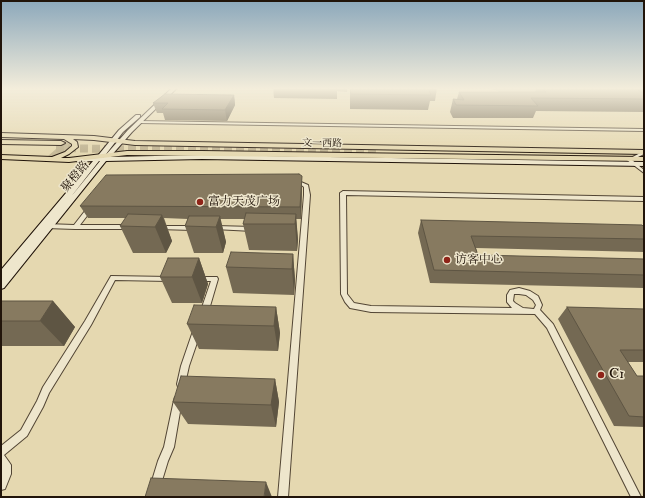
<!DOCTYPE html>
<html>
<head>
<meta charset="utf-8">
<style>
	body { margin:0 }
	#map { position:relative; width:645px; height:498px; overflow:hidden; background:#e5d8b0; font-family:"IM FELL Double Pica",serif }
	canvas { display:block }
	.frame { position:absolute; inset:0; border:2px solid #21140a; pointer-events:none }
</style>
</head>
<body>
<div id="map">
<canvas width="645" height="498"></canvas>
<div class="frame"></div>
</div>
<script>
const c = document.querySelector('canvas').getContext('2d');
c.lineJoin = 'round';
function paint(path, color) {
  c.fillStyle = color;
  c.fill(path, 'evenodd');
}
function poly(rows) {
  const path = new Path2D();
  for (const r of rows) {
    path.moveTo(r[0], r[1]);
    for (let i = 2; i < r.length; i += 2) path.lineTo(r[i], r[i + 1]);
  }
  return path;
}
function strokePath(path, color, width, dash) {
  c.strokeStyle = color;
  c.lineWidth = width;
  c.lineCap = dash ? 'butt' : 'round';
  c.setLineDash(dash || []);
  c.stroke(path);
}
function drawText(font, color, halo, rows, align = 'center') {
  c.font = font + ' "IM FELL Double Pica","Noto Serif SC",serif';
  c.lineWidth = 3;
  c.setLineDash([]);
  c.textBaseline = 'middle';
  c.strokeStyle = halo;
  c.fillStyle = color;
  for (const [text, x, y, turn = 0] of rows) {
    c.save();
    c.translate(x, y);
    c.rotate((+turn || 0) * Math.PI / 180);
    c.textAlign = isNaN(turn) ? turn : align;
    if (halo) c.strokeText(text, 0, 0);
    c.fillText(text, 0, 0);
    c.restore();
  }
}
const green = poly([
	[493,88,586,88,590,93,502,93,492,89],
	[65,141,73,144,68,151,54,156,48,156]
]);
const highwayTunnel = poly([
	[56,148,377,154]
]);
const street = poly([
	[139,121,644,129,644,131,140,123,139,123,139,121],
	[644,151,644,154,632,160,644,170,644,173,627,160,644,151],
	[292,182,301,182,308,185,310,195,288,497,278,497,304,195,304,187,300,184,292,184,292,182],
	[343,191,644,197,644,201,346,195,347,294,354,303,371,306,512,308,507,302,507,295,510,290,519,288,530,291,538,296,542,305,540,310,553,324,641,497,631,497,547,328,535,314,371,312,350,308,345,302,341,294,340,193,343,191],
	[514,294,519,294,526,295,533,300,536,305,534,309,523,308,515,303,513,301,514,294],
	[90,206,93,208,80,225,129,225,132,227,129,229,75,229,46,228,43,226,46,224,74,225,88,207,90,206],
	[160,226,193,226,196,228,193,230,158,229,157,228,160,226],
	[216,226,253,227,256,229,253,231,214,229,213,228,216,226],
	[111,276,169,277,171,277,172,279,171,281,169,281,115,280,91,325,49,393,43,407,27,436,4,455,9,462,11,465,11,474,5,489,1,490,1,446,21,430,37,401,43,387,85,321,111,276],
	[198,277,217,277,218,279,208,313,207,315,204,316,201,315,200,313,211,281,198,281,197,279,198,277],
	[197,328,200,329,201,331,189,366,185,384,184,387,181,388,178,387,177,384,181,366,193,331,194,329,197,328],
	[178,396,181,397,182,400,174,447,168,461,157,497,147,497,158,461,164,447,174,400,175,397,178,396]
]);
const secondary = poly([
	[172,88,177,88,132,132,110,157,202,155,644,162,644,166,202,159,106,161,4,288,1,289,1,270,93,161,78,162,75,160,76,159,96,158,119,130,136,115,140,115,140,117,123,132,103,158,128,130,172,88],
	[99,161,100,161,70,198,99,161]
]);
const primary = poly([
	[1,133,94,136,135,141,644,150,644,154,135,145,94,140,73,139,77,142,78,147,69,154,61,158,69,158,127,151,202,151,644,157,644,161,127,155,69,162,1,159,1,155,52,157,65,152,72,146,72,144,64,139,1,137,1,133]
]);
const highway = poly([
	[1,140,61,141,65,143,61,145,1,144,1,140]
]);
const wall = poly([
	[273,88,347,88,347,92,337,91,337,99,274,98],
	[350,88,437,88,435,101,430,101,428,110,350,109],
	[537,88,644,88,644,112,536,111,533,118,453,118,450,112,453,99,457,99,459,92,535,92],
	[234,95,235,105,227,121,165,120,163,113,157,113,153,103],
	[302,187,301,219,296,219,298,240,297,251,249,250,243,224,245,219,220,219,226,242,223,253,194,253,185,226,188,219,164,218,172,241,166,253,133,253,120,226,126,218,88,218,80,206],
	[421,220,644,227,644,252,476,248,478,255,644,259,644,288,430,283,418,233],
	[293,254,295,280,294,295,233,293,226,267],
	[199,258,208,284,202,303,172,303,160,277],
	[1,301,53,301,75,327,64,346,1,346],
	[276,307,280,333,278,351,199,349,187,324],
	[567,307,644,309,644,362,628,362,637,376,644,376,644,427,614,426,558,319],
	[275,379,279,402,276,427,188,424,173,402]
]);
const shadedWall = poly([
	[234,95,235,105,227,121,225,110],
	[302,176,302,187,301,219,300,207],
	[296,214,298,240,297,251,295,224],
	[162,215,172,241,166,253,155,227],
	[220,216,226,242,223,253,216,227],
	[293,254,295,280,294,295,292,269],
	[199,258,208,284,202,303,192,277],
	[53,301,75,327,64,346,40,321],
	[276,307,280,333,278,351,274,326],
	[275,379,279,402,276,427,271,405],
	[266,482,272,497,264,497]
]);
const building = poly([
	[350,88,428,88,431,95,351,94,350,88],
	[541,88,635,88,644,94,644,99,531,98,538,106,456,105,453,99,464,100,459,92,546,92,541,88],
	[165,94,234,95,225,110,162,109,168,103,153,103,165,94],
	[299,174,302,176,300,207,80,206,106,175,299,174],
	[246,213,296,214,295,224,243,224,246,213],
	[128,214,162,215,155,227,120,226,128,214],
	[189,216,220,216,216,227,185,226,189,216],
	[421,220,642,225,644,227,644,239,471,236,478,255,644,259,644,275,434,270,421,220],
	[231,252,293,254,292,269,226,267,231,252],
	[168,258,199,258,192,277,160,277,168,258],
	[1,301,53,301,40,321,1,321,1,301],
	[194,305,276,307,274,326,187,324,194,305],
	[567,307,644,309,644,350,620,350,637,376,644,376,644,417,629,416,567,307],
	[181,376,275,379,271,405,173,402,181,376],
	[151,478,266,482,264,497,145,497,151,478]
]);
const markers = [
	[200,202,4,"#8f2418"],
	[447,260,4,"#8f2418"],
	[601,375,4,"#8f2418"]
];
const farStreetnames = [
	["文一西路",322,144,1]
];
const streetNames = [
	["聚橙路",76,177,-50]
];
const poiNames = [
	["富力天茂广场",208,202],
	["访客中心",455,260]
];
const nearPoinames = [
	["C1",609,375]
];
paint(green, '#c4b794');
strokePath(highwayTunnel, '#beb18f', 8, [8, 4]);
strokePath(street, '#524534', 2);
strokePath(secondary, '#21140a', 2);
strokePath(primary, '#21140a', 2);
strokePath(highway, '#21140a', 2);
paint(street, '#eee6cc');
paint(secondary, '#eee6cc');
paint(primary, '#e5d8b0');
paint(highway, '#e5d8b0');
paint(wall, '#746953');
paint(shadedWall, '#5e5543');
paint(building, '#877a60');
strokePath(building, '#5e5543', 1);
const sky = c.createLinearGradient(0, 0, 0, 158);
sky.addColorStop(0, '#8ca8bb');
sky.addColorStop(0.56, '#f3eddb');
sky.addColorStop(1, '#f3eddb00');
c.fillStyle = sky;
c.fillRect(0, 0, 645, 158);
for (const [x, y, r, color] of markers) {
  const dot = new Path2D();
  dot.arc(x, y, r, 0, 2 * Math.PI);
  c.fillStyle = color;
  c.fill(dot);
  strokePath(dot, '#eee6cc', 1.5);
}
drawText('10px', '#21140a', '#eee6cc', farStreetnames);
drawText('12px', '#21140a', '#eee6cc', streetNames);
drawText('12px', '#21140a', '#eee6cc', poiNames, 'left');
drawText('14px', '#21140a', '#eee6cc', nearPoinames, 'left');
</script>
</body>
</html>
